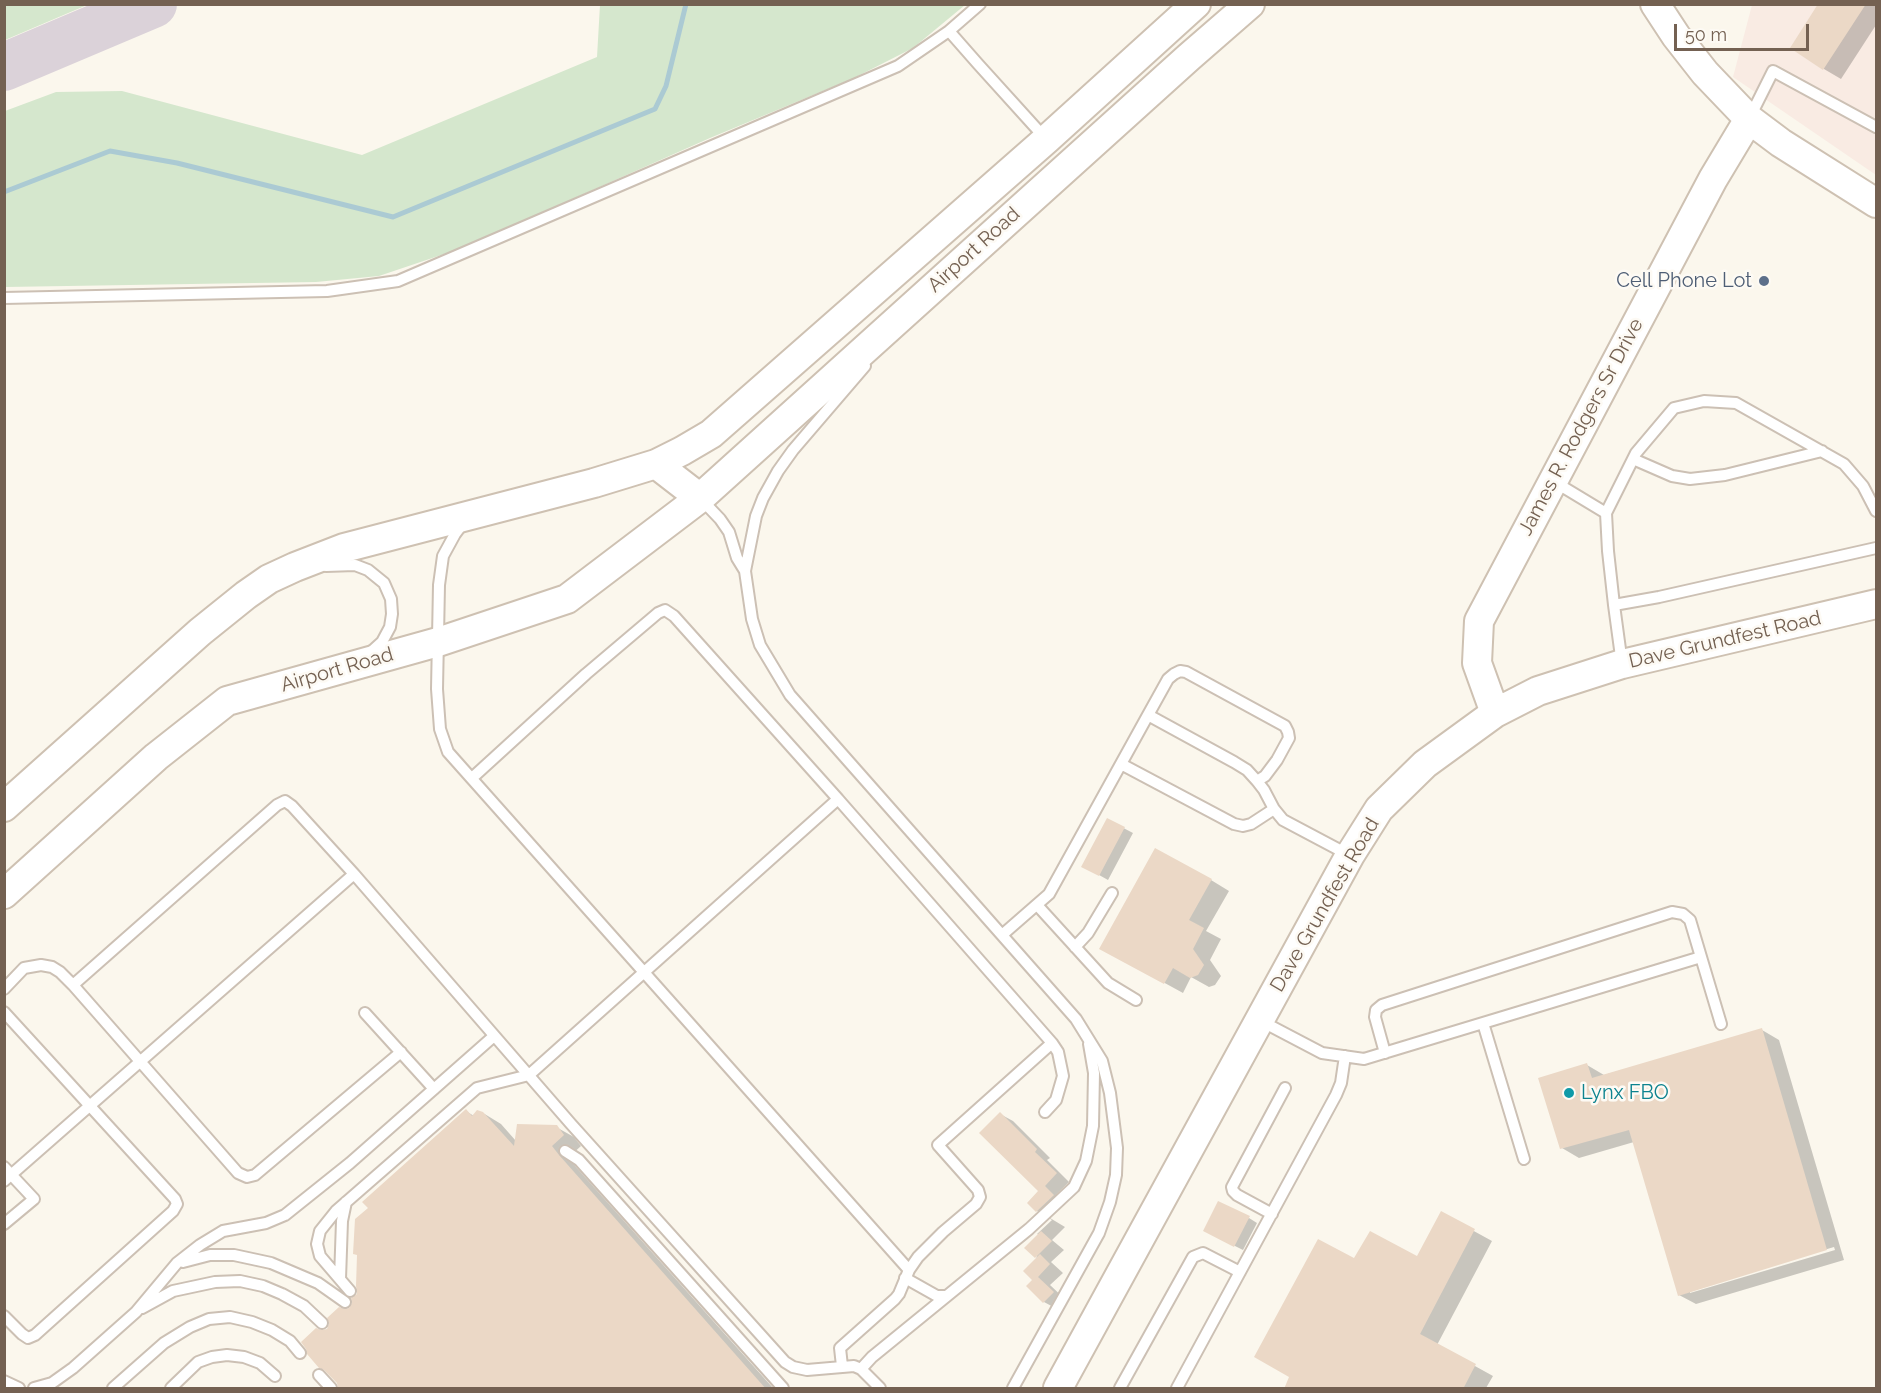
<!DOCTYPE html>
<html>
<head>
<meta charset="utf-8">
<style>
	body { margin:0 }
	#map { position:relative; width:1881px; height:1393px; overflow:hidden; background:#fbf7ed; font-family:Raleway,sans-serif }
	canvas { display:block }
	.frame { position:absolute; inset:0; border:6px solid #746152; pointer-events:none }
	.scale { position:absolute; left:1674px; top:24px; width:135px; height:27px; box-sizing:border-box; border:3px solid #746152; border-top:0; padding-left:8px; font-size:18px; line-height:21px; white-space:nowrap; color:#746152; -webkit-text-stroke:4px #fdfaf4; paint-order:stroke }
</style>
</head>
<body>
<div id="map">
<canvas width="1881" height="1393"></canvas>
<div class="frame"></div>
<div class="scale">50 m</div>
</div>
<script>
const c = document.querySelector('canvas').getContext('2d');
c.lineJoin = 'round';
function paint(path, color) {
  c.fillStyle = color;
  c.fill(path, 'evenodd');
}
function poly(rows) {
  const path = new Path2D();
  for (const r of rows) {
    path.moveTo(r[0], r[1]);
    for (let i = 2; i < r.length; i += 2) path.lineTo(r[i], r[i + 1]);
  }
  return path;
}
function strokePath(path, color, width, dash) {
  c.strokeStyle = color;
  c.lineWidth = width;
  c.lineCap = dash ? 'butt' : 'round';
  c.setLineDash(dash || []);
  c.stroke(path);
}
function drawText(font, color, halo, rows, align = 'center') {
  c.font = font + ' Raleway,sans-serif';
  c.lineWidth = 5;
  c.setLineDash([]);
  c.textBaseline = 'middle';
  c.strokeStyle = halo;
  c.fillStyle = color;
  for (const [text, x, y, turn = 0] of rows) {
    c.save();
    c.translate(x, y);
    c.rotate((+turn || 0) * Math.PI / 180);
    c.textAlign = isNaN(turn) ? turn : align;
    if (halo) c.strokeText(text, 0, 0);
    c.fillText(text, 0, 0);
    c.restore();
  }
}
const commercial = poly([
	[1752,5,1876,5,1876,175,1733,77]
]);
const green = poly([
	[5,4,87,4,87,5,5,40],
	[600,5,965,5,913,48,854,78,710,138,462,248,379,276,316,282,5,287,5,111,56,92,122,91,362,155,597,57]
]);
const shadow = poly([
	[1820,4,1876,4,1876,25,1841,79,1824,69],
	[1108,820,1133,833,1108,880,1083,866],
	[1211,880,1229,891,1206,931,1221,939,1210,960,1221,976,1215,985,1209,987,1191,977,1183,993,1119,958],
	[1762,1030,1779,1040,1844,1260,1696,1304,1679,1295,1634,1142,1579,1158,1562,1148,1587,1065,1604,1075],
	[1834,1247,1835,1250,1690,1293,1690,1290],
	[466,1111,474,1116,483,1113,501,1124,516,1141,556,1127,574,1137,581,1146,569,1157,576,1167,773,1388,339,1388,321,1332,328,1330,350,1310],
	[1000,1114,1013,1121,1050,1158,1047,1160,1069,1182,1057,1194,1066,1203,1050,1218,1065,1227,1052,1240,1064,1250,1051,1262,1063,1273,1050,1285,1066,1300,1057,1309,1044,1302,1034,1280,1039,1235,1037,1234,1052,1220,1037,1211,1041,1191],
	[1441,1213,1492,1241,1437,1345,1493,1376,1486,1388,1285,1388,1355,1260,1418,1258],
	[1249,1218,1257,1223,1243,1250,1213,1235]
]);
const stream = poly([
	[4,192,110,151,177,163,393,217,655,109,666,86,686,4]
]);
const taxiway = poly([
	[4,67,153,4]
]);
const building = poly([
	[1818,4,1866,4,1823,70,1790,48],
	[1107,818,1125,827,1099,876,1081,867],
	[1155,848,1212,879,1189,920,1204,928,1193,949,1204,965,1198,975,1190,978,1173,968,1164,984,1099,949],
	[1762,1028,1827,1250,1678,1296,1629,1130,1560,1149,1538,1078,1587,1063,1592,1078],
	[466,1109,472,1116,477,1110,483,1112,514,1146,517,1124,557,1125,564,1135,552,1146,559,1155,766,1389,338,1389,337,1383,324,1370,319,1368,307,1354,306,1349,301,1342,316,1328,321,1330,327,1329,329,1324,327,1318,339,1307,344,1309,349,1308,352,1303,351,1298,357,1294,356,1286,357,1255,353,1254,355,1219,368,1208,362,1202],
	[1000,1112,1037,1149,1035,1152,1057,1173,1045,1186,1054,1195,1036,1212,1027,1203,1038,1191,979,1133],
	[1218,1201,1250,1216,1234,1247,1203,1231],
	[1441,1211,1475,1229,1420,1334,1476,1364,1463,1389,1284,1389,1289,1377,1254,1357,1318,1239,1354,1258,1370,1231,1417,1256],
	[1041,1231,1052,1241,1035,1258,1024,1248],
	[1040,1254,1050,1264,1038,1277,1054,1292,1043,1303,1026,1286,1032,1280,1023,1271]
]);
const lane = poly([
	[949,31,978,64,1045,138],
	[1749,119,1773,71,1876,127],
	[4,298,327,291,398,281,898,66,949,31,980,4],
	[865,366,793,450,778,471,763,498,756,516,745,571,752,619,760,645,790,695,1076,1019,1102,1061,1110,1093,1117,1148,1116,1175,1110,1202,1099,1233,1013,1388],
	[1633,459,1672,476,1690,479,1725,475,1822,451],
	[1553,481,1606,513,1636,453,1674,408,1704,401,1736,403,1844,464,1863,486,1876,511],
	[700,498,720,519,729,532,737,558,745,571],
	[1606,513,1608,551,1614,605,1659,597,1876,548],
	[464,522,455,534,443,556,439,585,437,689,440,729,448,752,909,1270],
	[326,566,355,565,368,570,384,583,391,599,392,614,390,627,382,642,371,652],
	[1614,605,1622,664],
	[1148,715,1168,679,1174,674,1180,671,1186,672,1285,726,1288,732,1289,738,1277,760,1265,776,1257,781],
	[1121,764,1234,824,1243,826,1251,824,1274,809],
	[472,778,586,674,658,613,665,610,674,616,838,799],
	[1037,905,1108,983,1136,1000],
	[1002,935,1049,894,1148,715,1234,762,1247,770,1257,781,1264,790,1274,809,1283,820,1349,855],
	[1075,947,1088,933,1112,893],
	[1701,957,1721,1024],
	[73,985,277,805,285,801,292,806,354,874],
	[4,989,24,968,41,965,52,967,60,972,73,985,238,1173,247,1177,255,1175,401,1052],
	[4,1012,175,1199,177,1204,173,1211,35,1335,28,1338,22,1334,4,1316],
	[365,1013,434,1089],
	[1261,1021,1322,1053,1364,1059,1701,957,1690,920,1683,914,1672,912,1382,1005,1376,1010,1375,1017,1385,1053],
	[1483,1023,1524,1159],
	[1045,1112,1056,1100,1063,1076,1058,1052,1052,1043],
	[565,1151,579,1160,783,1388],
	[4,1167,34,1199,4,1224],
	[4,1181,354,874,571,1124,785,1362,793,1367,807,1370,854,1366,861,1369,880,1388],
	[1272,1214,1237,1195,1233,1191,1232,1187,1285,1088],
	[183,1262,210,1255,234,1255,271,1263,318,1283,345,1302],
	[905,1278,937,1296,947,1296],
	[340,1279,342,1221,346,1202],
	[350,1291,320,1256,317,1244,320,1231,336,1211,477,1088,529,1075,838,799,1052,1043,938,1145,978,1190,980,1197,976,1204,943,1232,918,1257,909,1270,899,1294,895,1299,840,1348,842,1366],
	[142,1308,173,1291,215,1282,240,1281,263,1286,282,1294,304,1306,322,1323],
	[861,1369,872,1357,1029,1229,1074,1187,1086,1161,1093,1126,1094,1073,1089,1044],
	[319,1375,331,1388],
	[4,1381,19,1388],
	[34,1388,52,1383,73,1368,136,1312,177,1263,200,1245,223,1231,266,1223,285,1215,350,1163,494,1036],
	[113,1388,164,1343,190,1327,209,1319,230,1317,252,1322,272,1330,290,1341,300,1353],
	[171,1388,198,1362,212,1357,227,1355,244,1357,260,1363,275,1376],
	[1120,1388,1193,1257,1203,1253,1240,1272],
	[1177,1388,1336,1095,1341,1083,1345,1056]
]);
const secondary = poly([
	[1655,4,1676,36,1705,73,1749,119,1781,143,1876,203],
	[656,464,700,498],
	[1495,713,1477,663,1479,621,1713,179,1749,119],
	[4,807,200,632,246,595,269,579,295,567,344,548,594,483,656,464,682,451,711,434,1047,139,1196,4],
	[4,894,156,757,227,701,438,642,567,599,700,498,1189,57,1250,4],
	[1058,1388,1350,855,1379,809,1425,764,1495,713,1538,691,1622,664,1876,604]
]);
const markers = [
	[1764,281,6,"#5c6f8a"],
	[1569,1093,6,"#0f9aa8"]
];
const streetNames = [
	["Airport Road",974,250,-42],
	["James R. Rodgers Sr Drive",1581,427,-62],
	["Dave Grundfest Road",1725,640,-13],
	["Airport Road",337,670,-16],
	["Dave Grundfest Road",1325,905,-60]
];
const serviceNames = [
	["Cell Phone Lot",1752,281]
];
const cultureNames = [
	["Lynx FBO",1581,1093]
];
paint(commercial, '#f9ebe3');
paint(green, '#d5e7cd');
paint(shadow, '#0003');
strokePath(stream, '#abcad3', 5);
strokePath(taxiway, '#dbd2d9', 48);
paint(building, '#ebd8c6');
strokePath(lane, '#ccc0b4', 14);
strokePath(secondary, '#cec1b2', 32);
strokePath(lane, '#fff', 10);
strokePath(secondary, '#fff', 28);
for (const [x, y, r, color] of markers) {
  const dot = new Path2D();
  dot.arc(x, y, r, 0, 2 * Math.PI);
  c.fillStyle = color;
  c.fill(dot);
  strokePath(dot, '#fdfaf4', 2);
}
drawText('20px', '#746152', '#fdfaf4', streetNames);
drawText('20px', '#4e5e75', '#fdfaf4', serviceNames, 'right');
drawText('20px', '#0d838f', '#fdfaf4', cultureNames, 'left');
</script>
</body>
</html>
